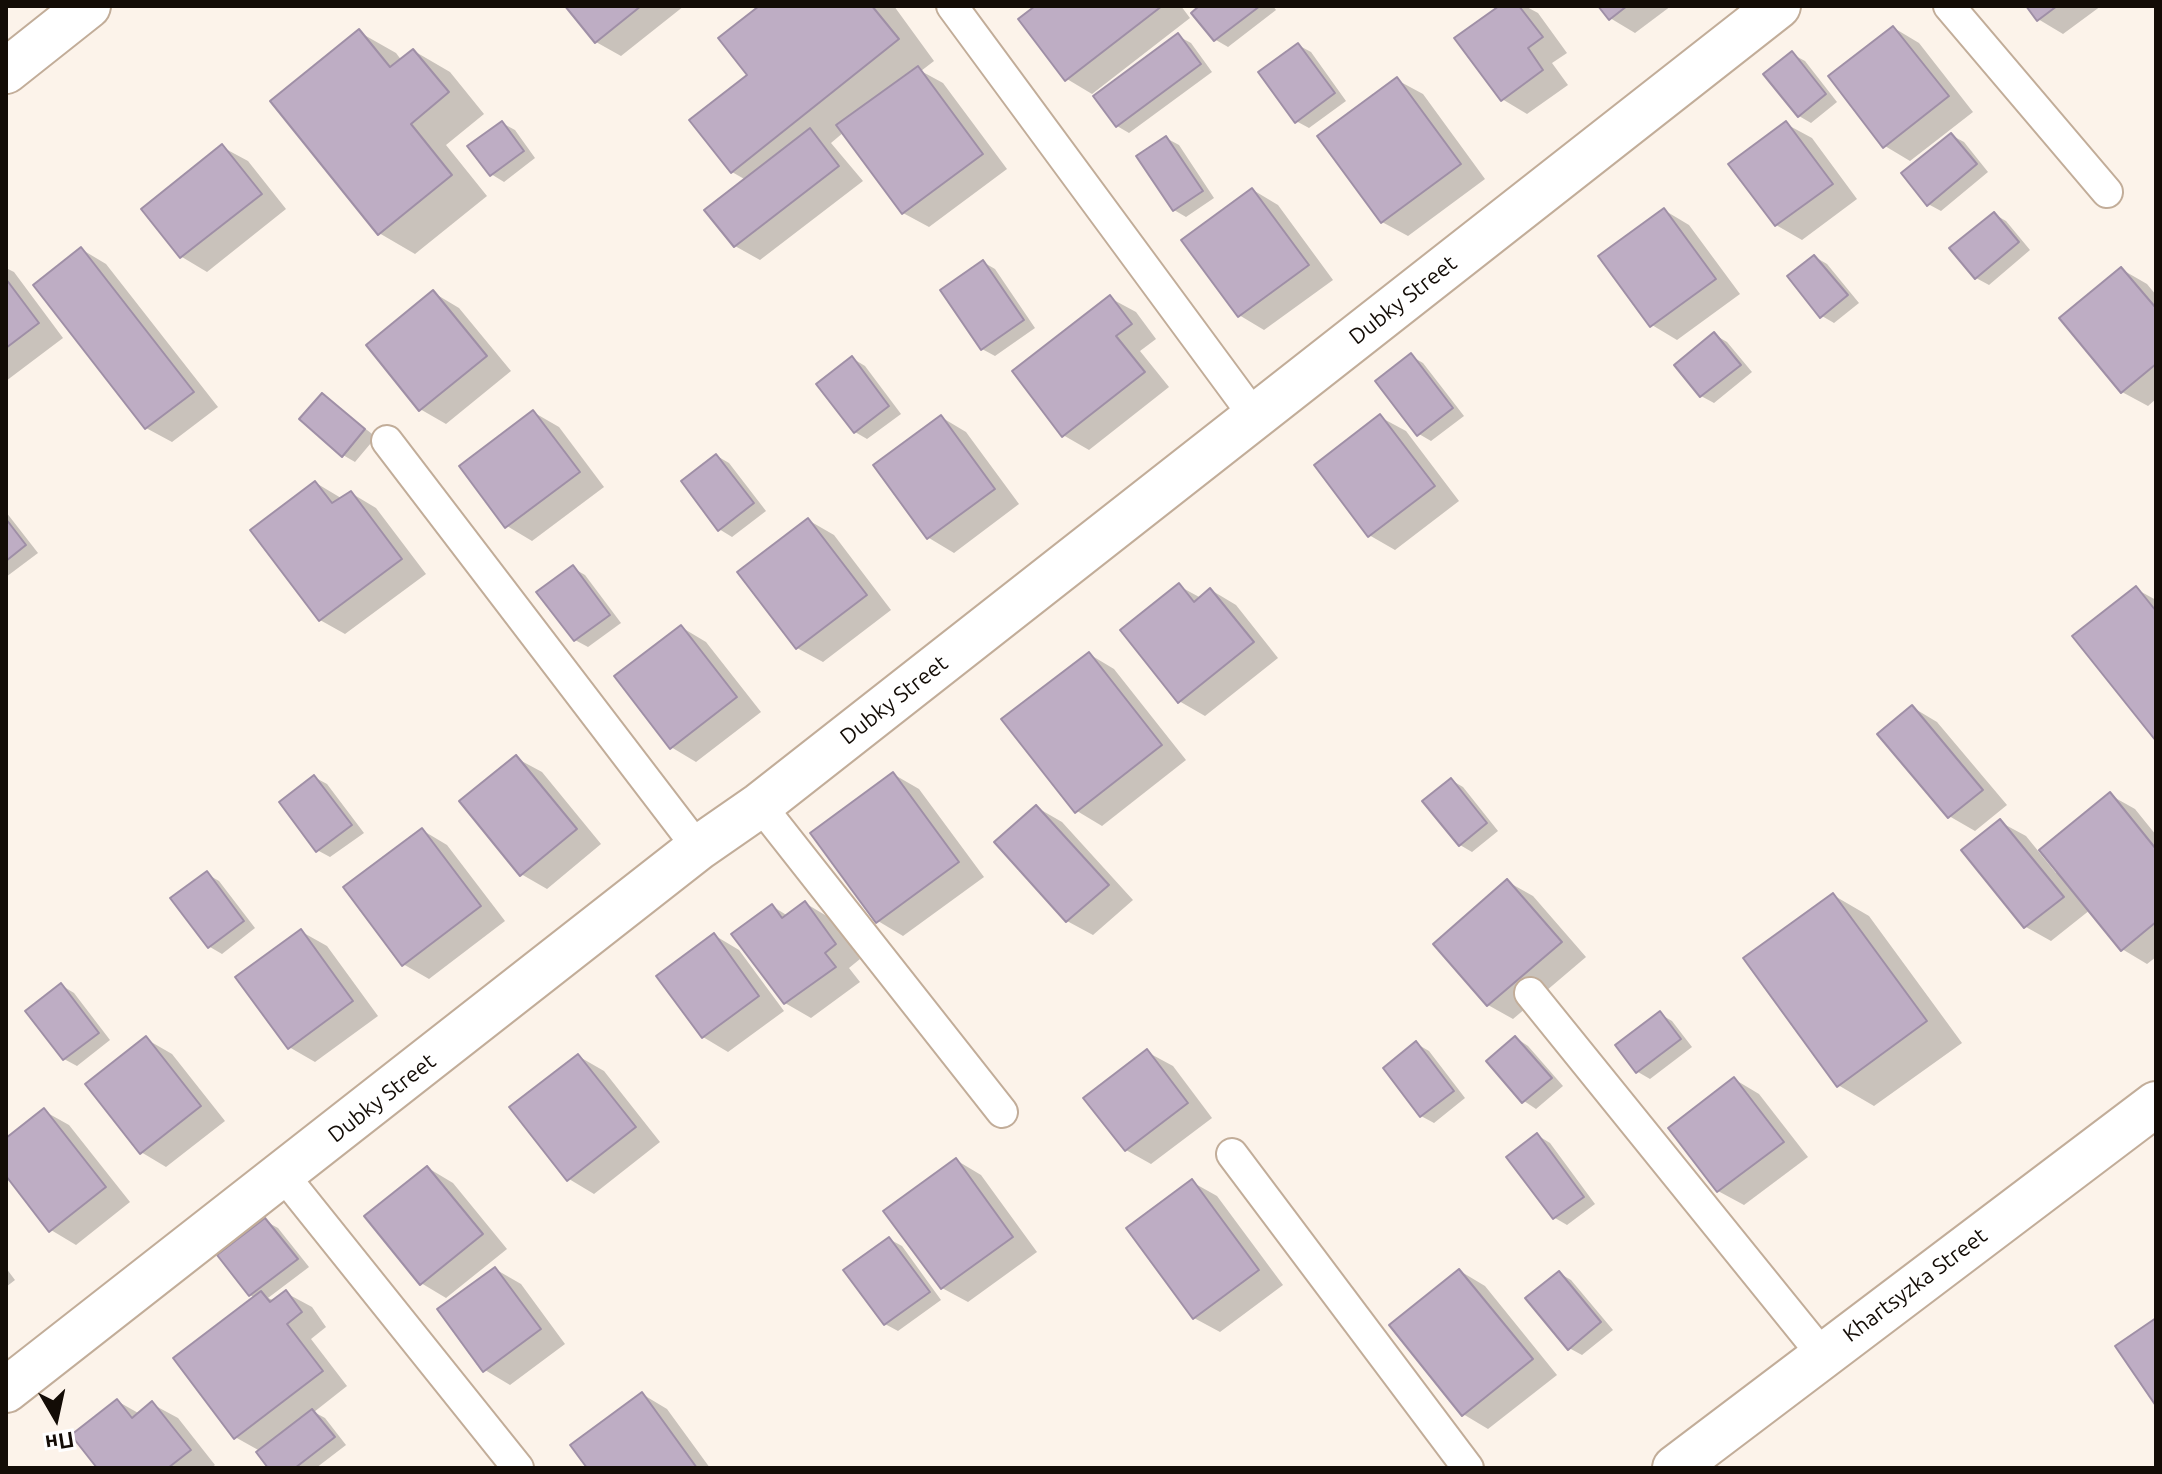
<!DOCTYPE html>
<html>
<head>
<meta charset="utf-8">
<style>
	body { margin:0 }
	#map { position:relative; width:2162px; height:1474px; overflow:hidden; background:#fcf3ea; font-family:Ubuntu,sans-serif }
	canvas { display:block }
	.frame { position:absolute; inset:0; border:8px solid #130c06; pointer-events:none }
	.north { position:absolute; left:16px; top:1378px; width:80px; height:80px; -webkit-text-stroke:6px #fff; paint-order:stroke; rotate:171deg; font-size:22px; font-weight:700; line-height:32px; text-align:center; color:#130c06 }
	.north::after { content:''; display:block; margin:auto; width:28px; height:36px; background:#130c06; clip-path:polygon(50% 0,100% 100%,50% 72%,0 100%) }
</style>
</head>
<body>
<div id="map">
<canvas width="2162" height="1474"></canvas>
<div class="frame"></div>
<div class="north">Пн</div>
</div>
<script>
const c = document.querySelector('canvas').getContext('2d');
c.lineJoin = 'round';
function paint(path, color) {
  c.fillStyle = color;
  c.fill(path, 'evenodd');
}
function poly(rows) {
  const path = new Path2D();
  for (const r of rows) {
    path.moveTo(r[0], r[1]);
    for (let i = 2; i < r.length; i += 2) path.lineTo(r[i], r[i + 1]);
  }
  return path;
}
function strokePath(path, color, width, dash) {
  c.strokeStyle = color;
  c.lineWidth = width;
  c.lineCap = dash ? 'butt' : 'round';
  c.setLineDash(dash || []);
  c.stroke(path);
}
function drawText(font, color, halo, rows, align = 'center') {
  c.font = font + ' Ubuntu,sans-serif';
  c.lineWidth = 6;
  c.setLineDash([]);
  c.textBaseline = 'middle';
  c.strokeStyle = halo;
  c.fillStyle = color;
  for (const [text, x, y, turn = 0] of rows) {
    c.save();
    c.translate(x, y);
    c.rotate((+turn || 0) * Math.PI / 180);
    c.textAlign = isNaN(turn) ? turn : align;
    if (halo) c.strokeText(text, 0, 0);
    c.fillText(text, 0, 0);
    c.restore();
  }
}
const shadow = poly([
	[567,6,684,6,621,56,596,42],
	[762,6,894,6,934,61,921,71,943,83,1007,169,929,227,903,213,844,132,831,143,863,181,760,260,735,246,746,180,732,172],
	[1038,6,1181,6,1190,18,1092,94,1067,79],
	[1203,6,1273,6,1276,10,1228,47,1216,40,1194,13],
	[1502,6,1525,6,1538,13,1567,53,1552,63,1568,85,1527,114,1502,99],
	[1601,6,1671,6,1635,33,1610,18],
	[2028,6,2101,6,2063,34,2038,19],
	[1894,28,1919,43,1973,112,1910,161,1885,146],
	[359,32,396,53,402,61,414,51,450,72,484,114,446,145,487,196,415,254,379,233],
	[1178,36,1191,43,1212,72,1129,133,1117,126],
	[1298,45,1311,52,1346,101,1309,128,1296,121],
	[1792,54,1805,61,1837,102,1811,123,1799,116],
	[1397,80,1423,94,1485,179,1408,236,1382,222],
	[502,123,515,130,535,158,504,182,491,174],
	[1786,124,1812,138,1857,199,1802,240,1776,225],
	[1951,135,1964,142,1988,172,1941,211,1928,204],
	[1166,138,1179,145,1214,198,1186,217,1174,210],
	[222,147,248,161,286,209,207,272,182,257,144,210],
	[1253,190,1278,205,1333,280,1264,330,1239,315],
	[1664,210,1689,225,1740,294,1677,340,1652,325],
	[1994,214,2006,221,2030,250,1989,285,1976,278,1952,248],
	[81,249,106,264,218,407,172,442,146,428],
	[1815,257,1827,264,1859,303,1834,323,1822,316],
	[983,262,995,269,1035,328,995,356,982,349],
	[6,268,14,272,63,338,6,381],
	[2121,269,2147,284,2156,295,2156,399,2148,406,2122,392],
	[434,293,459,308,511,371,446,424,420,409],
	[1110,298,1136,312,1156,339,1140,351,1169,387,1089,450,1063,435],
	[1715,335,1727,342,1752,372,1714,403,1701,396],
	[1411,356,1423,363,1464,416,1431,441,1419,434],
	[852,358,865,366,901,414,867,439,855,432],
	[322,395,376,437,355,462,343,455],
	[533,412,559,427,604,487,532,541,507,526],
	[941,417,966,432,1019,504,954,553,929,538,875,465],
	[1380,417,1406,431,1459,501,1395,550,1369,535],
	[717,456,729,463,766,511,732,537,719,529],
	[316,483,341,498,351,493,376,508,426,574,345,634,320,620],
	[6,512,38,553,6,577],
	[808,520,834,535,891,610,823,662,797,648],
	[573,568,585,575,621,623,588,647,575,640],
	[1179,586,1201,598,1211,590,1236,605,1278,658,1205,716,1179,701],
	[2136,589,2156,600,2156,737],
	[681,627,706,642,761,712,696,762,671,747],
	[1089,654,1114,669,1186,760,1102,826,1077,811],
	[1912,707,1937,722,2007,805,1975,831,1949,816],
	[516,758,542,772,601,844,547,889,521,874],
	[893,774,919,789,984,877,903,936,878,921],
	[314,777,327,784,364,833,330,857,317,850],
	[1451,780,1463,787,1498,831,1472,852,1460,845],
	[2110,795,2135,809,2156,835,2156,957,2147,964,2122,949,2090,910,2051,941,2026,927,1964,851,2000,822,2026,836,2056,873],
	[1036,807,1062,822,1133,900,1093,935,1067,921],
	[422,830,447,845,505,921,429,979,403,964],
	[207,874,219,881,255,928,222,954,210,947],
	[1508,882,1533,896,1586,957,1513,1019,1488,1005],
	[1833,895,1869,916,1962,1043,1874,1106,1838,1085],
	[805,903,830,918,860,959,849,968,860,982,811,1018,785,1003,772,906,788,916],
	[302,932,327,946,378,1016,315,1062,289,1047],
	[714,935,739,950,784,1011,728,1052,703,1037],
	[61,985,74,993,110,1040,77,1066,64,1059],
	[1660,1014,1672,1021,1692,1047,1650,1079,1638,1072,1618,1046],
	[1516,1038,1528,1046,1563,1086,1536,1109,1524,1101],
	[146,1039,172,1054,225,1121,166,1167,141,1152],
	[1417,1044,1429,1051,1465,1098,1434,1123,1421,1116],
	[1147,1052,1173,1066,1212,1118,1151,1164,1126,1150],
	[578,1056,604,1071,660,1142,594,1194,569,1179],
	[1734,1079,1759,1094,1808,1157,1744,1205,1718,1191],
	[44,1111,69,1125,130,1202,76,1245,51,1230,6,1173,6,1141],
	[1537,1135,1550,1143,1595,1204,1567,1225,1555,1218,1509,1157],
	[956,1160,981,1175,1037,1252,968,1302,942,1288],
	[428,1168,453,1183,507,1249,446,1298,421,1283],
	[1192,1182,1217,1196,1283,1285,1220,1332,1194,1318],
	[265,1221,278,1228,309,1267,268,1298,275,1301,286,1293,312,1307,326,1327,311,1339,347,1386,314,1412,325,1418,346,1445,316,1468,270,1468,260,1451,235,1437,255,1298,250,1295],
	[889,1239,902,1246,941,1300,898,1331,885,1324],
	[6,1268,15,1280,6,1287],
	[495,1269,521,1284,565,1344,510,1385,485,1370],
	[1460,1271,1485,1286,1557,1375,1488,1429,1463,1414],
	[1559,1273,1571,1280,1613,1330,1582,1355,1569,1348],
	[642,1394,667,1409,710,1468,589,1468],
	[117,1401,140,1414,152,1404,178,1418,215,1465,211,1468,100,1468]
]);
const building = poly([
	[565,6,641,6,595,43,565,6],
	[759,6,872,6,899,39,731,173,689,120,747,75,718,38,759,6],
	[1035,6,1162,6,1065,81,1018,19,1035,6],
	[1199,6,1260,6,1214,41,1191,13,1199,6],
	[1499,6,1519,6,1543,37,1528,48,1543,70,1501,101,1454,38,1499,6],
	[1598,6,1627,6,1609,20,1598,6],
	[2026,6,2057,6,2037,21,2026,6],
	[1893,26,1949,96,1883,148,1828,76,1893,26],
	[359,29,390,67,413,49,449,92,411,124,452,175,378,235,270,101,359,29],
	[1178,33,1201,64,1116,127,1093,96,1178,33],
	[1298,43,1335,93,1295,123,1258,72,1298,43],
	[1792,51,1826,94,1798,117,1763,74,1792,51],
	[918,66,983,154,902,214,836,125,918,66],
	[1397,77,1461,164,1381,223,1317,136,1397,77],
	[502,121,524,151,490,176,467,146,502,121],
	[1786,121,1833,184,1775,226,1728,164,1786,121],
	[810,128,839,166,734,247,704,210,810,128],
	[1951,133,1977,164,1927,206,1901,173,1951,133],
	[1166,136,1203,191,1173,211,1136,156,1166,136],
	[222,144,262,194,180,258,141,209,222,144],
	[1252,188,1309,265,1238,317,1181,240,1252,188],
	[1664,208,1716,279,1650,327,1598,256,1664,208],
	[1994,212,2019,242,1975,279,1949,248,1994,212],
	[81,247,194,392,145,429,33,285,81,247],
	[1814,255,1848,295,1820,318,1787,276,1814,255],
	[983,260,1024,320,981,350,940,290,983,260],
	[2121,267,2156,308,2156,364,2121,393,2059,318,2121,267],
	[6,279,39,323,6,348,6,279],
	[433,290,487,356,419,411,366,345,433,290],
	[1110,295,1132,324,1116,336,1145,372,1062,437,1012,371,1110,295],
	[1714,332,1741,365,1700,397,1674,365,1714,332],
	[1411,353,1453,408,1417,436,1375,381,1411,353],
	[852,356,889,406,854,433,816,384,852,356],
	[322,393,365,429,342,457,299,419,322,393],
	[533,410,580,472,505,528,459,466,533,410],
	[1380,414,1435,486,1368,537,1314,465,1380,414],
	[941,415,995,489,927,539,873,465,941,415],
	[716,454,754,503,718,531,681,481,716,454],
	[315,481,332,503,351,491,402,559,319,621,250,530,315,481],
	[808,518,867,595,796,649,737,572,808,518],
	[6,519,26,545,6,561,6,519],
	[573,565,610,615,574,641,536,592,573,565],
	[1179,583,1194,602,1210,588,1254,642,1178,703,1120,630,1179,583],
	[2136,586,2156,611,2156,741,2072,636,2136,586],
	[681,625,737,697,670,749,614,676,681,625],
	[1089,652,1162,745,1075,813,1001,719,1089,652],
	[1912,705,1983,790,1948,818,1877,734,1912,705],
	[516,755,577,829,520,876,459,801,516,755],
	[893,772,959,862,876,923,810,833,893,772],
	[314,775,352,825,316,852,279,802,314,775],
	[1451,778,1487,823,1459,846,1422,801,1451,778],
	[2110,792,2156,849,2156,922,2121,951,2039,850,2110,792],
	[1036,805,1109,885,1066,922,994,842,1036,805],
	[2000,819,2064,897,2024,928,1961,850,2000,819],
	[422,828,481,906,402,966,343,887,422,828],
	[207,871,244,921,208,948,170,898,207,871],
	[1507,879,1562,942,1487,1006,1433,944,1507,879],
	[1833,893,1927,1021,1837,1087,1743,958,1833,893],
	[805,901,836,944,825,953,836,967,784,1004,731,934,772,904,782,918,805,901],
	[301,929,353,1001,288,1049,235,977,301,929],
	[714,933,759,996,702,1038,656,976,714,933],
	[61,983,99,1033,63,1060,25,1011,61,983],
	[1660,1011,1681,1039,1636,1073,1615,1045,1660,1011],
	[146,1036,201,1106,140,1154,85,1084,146,1036],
	[1515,1036,1552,1078,1522,1103,1486,1061,1515,1036],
	[1416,1041,1454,1091,1420,1117,1383,1068,1416,1041],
	[1147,1049,1188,1103,1125,1151,1083,1098,1147,1049],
	[578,1054,636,1127,567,1181,509,1107,578,1054],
	[1734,1077,1784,1142,1717,1192,1668,1128,1734,1077],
	[44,1108,106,1187,49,1232,6,1176,6,1138,44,1108],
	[1537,1133,1584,1197,1553,1219,1506,1157,1537,1133],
	[956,1158,1013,1237,941,1289,883,1211,956,1158],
	[427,1166,483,1234,420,1285,364,1216,427,1166],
	[1192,1179,1259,1270,1193,1319,1126,1228,1192,1179],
	[265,1218,298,1259,249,1296,217,1255,265,1218],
	[889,1237,930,1292,884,1325,843,1270,889,1237],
	[495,1267,541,1329,483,1372,437,1309,495,1267],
	[1459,1269,1533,1359,1462,1416,1389,1325,1459,1269],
	[1559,1271,1601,1322,1568,1350,1525,1298,1559,1271],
	[286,1290,302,1312,287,1324,323,1371,234,1439,173,1358,261,1291,270,1302,286,1290],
	[2156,1318,2156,1406,2115,1346,2156,1318],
	[642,1392,697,1468,587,1468,570,1445,642,1392],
	[117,1399,132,1418,152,1401,191,1450,168,1468,97,1468,71,1435,117,1399],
	[312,1409,335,1437,295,1468,268,1468,256,1452,312,1409]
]);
const service = poly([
	[952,6,1255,417],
	[1949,6,2107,192],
	[387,441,698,848],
	[760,805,1002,1112],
	[1530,993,1822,1354],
	[1232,1154,1468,1468],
	[284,1176,518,1468]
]);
const minor = poly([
	[6,71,88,6],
	[6,1390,698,848,760,805,1778,6],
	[1675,1468,2156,1104]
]);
const streetNames = [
	["Dubky Street",1403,300,-38],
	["Dubky Street",894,700,-38],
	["Dubky Street",382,1098,-38],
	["Khartsyzka Street",1915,1285,-37]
];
paint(shadow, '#0003');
paint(building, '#beadc4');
strokePath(building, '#9f8fa6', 2);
strokePath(service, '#c2ad99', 34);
strokePath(minor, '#c2ad99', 48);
strokePath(service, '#fff', 30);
strokePath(minor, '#fff', 44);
drawText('22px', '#130c06', '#fff', streetNames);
</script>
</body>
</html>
